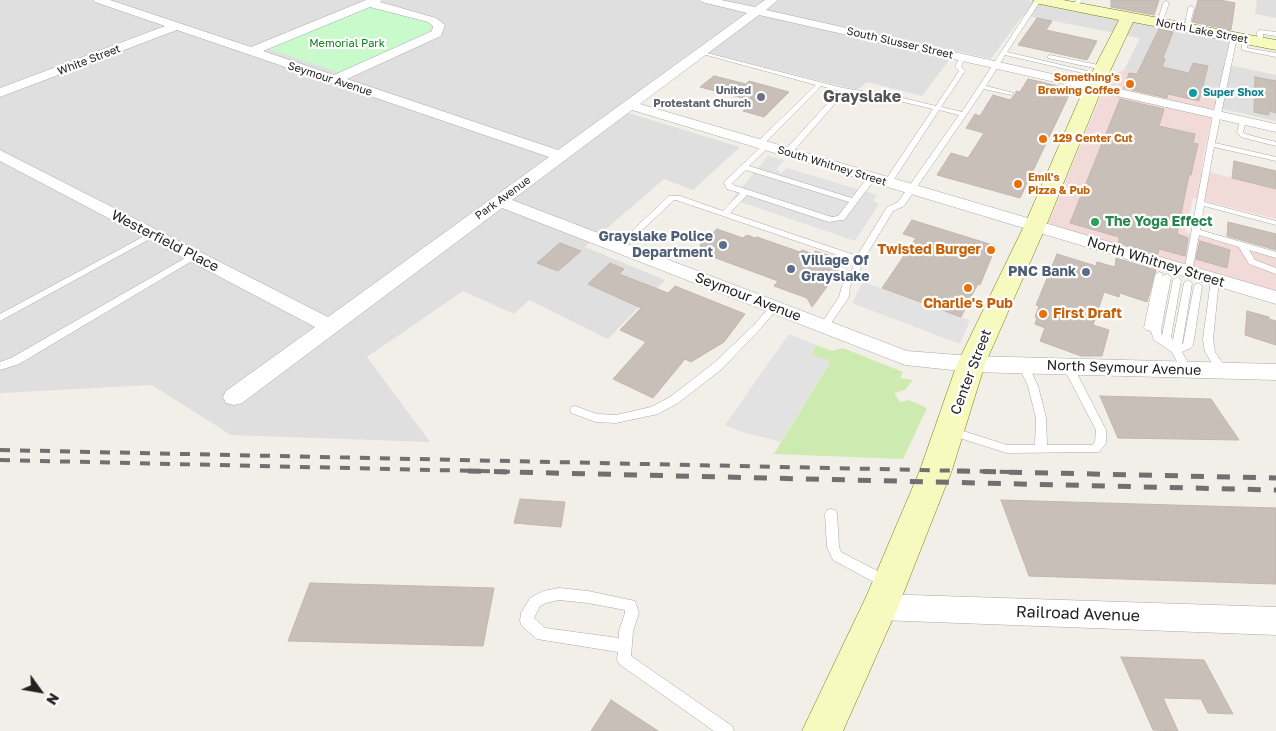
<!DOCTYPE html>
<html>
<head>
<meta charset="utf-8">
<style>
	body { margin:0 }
	#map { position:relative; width:1276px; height:731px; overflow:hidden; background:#f2efe9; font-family:"Golos Text",sans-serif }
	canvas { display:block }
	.north { position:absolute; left:15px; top:666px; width:50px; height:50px; -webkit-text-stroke:4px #fff; paint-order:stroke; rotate:122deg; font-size:14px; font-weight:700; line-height:20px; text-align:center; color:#222 }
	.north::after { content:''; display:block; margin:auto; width:18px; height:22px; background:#222; clip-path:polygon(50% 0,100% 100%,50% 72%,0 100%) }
</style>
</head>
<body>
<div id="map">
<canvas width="1276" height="731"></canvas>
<div class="north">N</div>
</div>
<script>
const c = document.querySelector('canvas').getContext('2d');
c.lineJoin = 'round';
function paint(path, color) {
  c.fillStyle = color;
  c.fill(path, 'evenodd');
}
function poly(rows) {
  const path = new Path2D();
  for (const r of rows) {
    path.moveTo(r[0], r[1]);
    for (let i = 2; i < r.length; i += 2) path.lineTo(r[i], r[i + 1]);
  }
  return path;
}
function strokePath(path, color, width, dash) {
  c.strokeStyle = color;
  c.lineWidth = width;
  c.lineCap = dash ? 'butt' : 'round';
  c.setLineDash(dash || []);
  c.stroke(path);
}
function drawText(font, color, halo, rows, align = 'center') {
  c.font = font + ' "Golos Text",sans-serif';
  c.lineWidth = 4.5;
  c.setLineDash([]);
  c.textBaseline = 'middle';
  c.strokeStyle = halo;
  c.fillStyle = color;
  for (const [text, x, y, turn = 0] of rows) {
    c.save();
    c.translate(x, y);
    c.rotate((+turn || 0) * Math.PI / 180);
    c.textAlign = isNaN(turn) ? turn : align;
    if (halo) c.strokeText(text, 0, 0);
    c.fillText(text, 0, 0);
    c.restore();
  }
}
const residential = poly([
	[0,0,1026,0,1230,39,1224,64,1276,75,1276,121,1213,107,1217,90,1124,70,1140,38,1023,15,991,59,956,51,922,96,867,82,857,90,696,50,615,109,740,147,693,190,664,179,585,247,665,280,608,339,529,300,514,314,463,291,367,357,430,442,231,435,152,385,0,393],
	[1254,0,1276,0,1276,18,1255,14,1257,1]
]);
const commercial = poly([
	[1124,70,1217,90,1201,170,1276,189,1276,219,1193,198,1185,232,1276,258,1276,291,1048,224,1109,76]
]);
const grass = poly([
	[816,345,832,351,843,348,903,372,900,378,913,380,905,390,894,393,900,402,909,400,927,408,903,459,774,454,830,362,811,354]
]);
const park = poly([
	[369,7,428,22,433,27,427,33,344,74,268,49]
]);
const parking = poly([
	[768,156,784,160,776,170,781,173,787,168,877,195,873,201,879,204,855,241,732,199],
	[863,282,970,320,960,344,852,303],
	[789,334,816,345,811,354,830,361,781,442,739,431,725,425]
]);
const building = poly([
	[1111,0,1159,0,1154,15,1111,7,1111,0],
	[1198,0,1220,0,1235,3,1231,30,1192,22,1198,0],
	[1037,18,1052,21,1046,30,1097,41,1087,60,1018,45,1037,18],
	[1159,29,1173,32,1163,58,1165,59,1162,67,1189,73,1193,63,1208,66,1199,101,1168,94,1167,98,1124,88,1129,73,1137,74,1159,29],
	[714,76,746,84,749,81,789,92,764,117,743,111,754,101,700,87,714,76],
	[1255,77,1276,81,1276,113,1269,111,1269,115,1254,112,1255,77],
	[1028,79,1072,89,1020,198,937,175,951,153,968,158,984,133,966,128,975,114,980,116,993,95,1010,100,1016,93,1016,91,1020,92,1028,79],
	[1120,99,1164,109,1159,126,1195,134,1193,143,1198,144,1191,175,1189,175,1177,234,1188,238,1185,256,1159,249,1158,254,1119,243,1119,237,1070,223,1120,99],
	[1234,161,1276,171,1276,189,1232,178,1234,161],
	[912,220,996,246,980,285,978,284,972,295,961,317,882,288,916,238,903,234,912,220],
	[1228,222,1276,234,1276,250,1227,236,1228,222],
	[717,229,743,238,747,235,755,238,757,237,800,252,802,250,813,254,815,251,835,257,832,260,843,265,812,307,807,298,774,286,778,281,697,251,701,246,700,245,717,229],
	[1200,241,1230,250,1227,268,1196,259,1200,241],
	[560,243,581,251,558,271,537,263,560,243],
	[1057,254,1096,266,1097,262,1115,267,1116,258,1156,270,1147,302,1120,293,1119,297,1104,292,1093,325,1109,330,1102,356,1081,356,1040,341,1045,328,1035,324,1037,318,1035,317,1039,306,1036,305,1057,254],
	[610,263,624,269,619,274,668,293,675,286,745,314,724,342,691,362,685,359,653,398,613,379,646,342,620,330,641,308,588,284,610,263],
	[1247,311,1269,317,1269,319,1276,321,1276,345,1245,335,1247,311],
	[1100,396,1211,399,1239,440,1118,438,1100,396],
	[520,499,565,502,561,527,514,523,520,499],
	[1001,500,1276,508,1276,584,1029,576,1001,500],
	[310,583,494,588,483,646,288,641,310,583],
	[1121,657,1204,660,1233,714,1208,713,1201,699,1163,698,1178,731,1153,730,1121,657],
	[611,700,658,731,591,731,611,700]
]);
const lane = poly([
	[1035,0,1041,0,1007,52,1103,75,1100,77,1005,55,986,86,1014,93,1011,95,984,89,904,206,893,211,864,259,860,270,850,286,849,297,827,329,821,329,819,327,839,297,842,286,852,270,855,261,676,200,674,200,622,249,619,250,615,247,669,196,680,196,723,211,740,193,727,189,724,183,725,181,762,146,757,146,757,142,816,85,699,53,699,51,843,88,899,97,936,106,959,71,955,66,961,56,963,55,966,57,961,66,965,71,941,107,962,112,1035,0],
	[821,86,839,91,785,150,785,154,791,154,845,92,899,101,933,109,884,182,888,184,891,184,939,110,959,115,898,202,887,207,857,256,730,213,747,195,829,222,841,220,844,220,875,179,875,175,869,175,852,198,749,166,770,146,764,144,821,86],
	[746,170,849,202,838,216,832,217,733,185,732,183,746,170],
	[1076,0,1082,0,1077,8,1073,8,1076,0],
	[1166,1,1169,3,1162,23,1157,24,1163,3,1166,1],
	[1191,6,1194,8,1189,28,1184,29,1188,8,1191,6],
	[1260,30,1276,32,1276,36,1263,34,1263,42,1258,43,1257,32,1260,30],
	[1234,35,1237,37,1215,143,1276,157,1276,161,1214,147,1204,202,1276,221,1276,225,1204,206,1200,230,1276,252,1276,258,1249,250,1255,260,1276,268,1276,274,1249,264,1239,247,1199,235,1192,272,1188,275,1184,272,1213,115,1231,37,1234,35],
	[1245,37,1248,39,1247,48,1276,53,1276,57,1242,50,1242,39,1245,37],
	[1050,55,1103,66,1106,68,1103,70,1048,58,1047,57,1050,55],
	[1243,119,1246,121,1243,132,1245,134,1276,142,1276,146,1241,137,1237,132,1240,121,1243,119],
	[150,233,156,233,157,235,0,321,0,314,150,233],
	[194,253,198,256,197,258,19,364,0,370,0,362,11,358,194,253],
	[1159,272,1162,273,1163,276,1167,274,1171,277,1161,330,1162,336,1173,280,1177,277,1181,280,1171,337,1173,340,1184,283,1188,280,1192,283,1182,344,1183,344,1194,286,1198,283,1202,286,1193,346,1191,348,1182,352,1192,370,1187,374,1183,373,1172,352,1154,340,1151,331,1146,330,1144,328,1155,275,1159,272],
	[1215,277,1219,280,1213,339,1215,352,1228,371,1223,375,1219,374,1205,352,1203,339,1211,280,1215,277],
	[774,304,777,305,779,307,777,309,760,329,722,369,678,403,658,414,616,423,596,422,571,413,570,410,571,407,575,406,597,414,616,415,651,407,670,397,714,363,754,325,771,305,774,304],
	[1023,361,1027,362,1038,386,1046,418,1047,445,1092,445,1095,442,1096,430,1063,367,1068,363,1072,364,1106,430,1106,443,1099,452,1007,453,947,434,946,431,947,428,951,427,1007,445,1035,445,1036,418,1028,386,1018,365,1023,361],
	[831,509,835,510,837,514,839,547,841,552,891,578,892,582,891,586,886,588,881,586,833,560,827,547,825,514,827,510,831,509],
	[559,588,588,591,635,601,639,613,633,631,631,656,732,726,734,731,714,731,619,664,617,659,618,652,537,639,522,626,520,621,521,613,530,598,543,591,559,588],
	[559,600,588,603,625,610,625,613,619,631,619,638,545,628,534,618,540,606,546,603,559,600]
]);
const street = poly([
	[93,0,110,0,251,47,366,0,382,0,380,2,436,18,445,25,441,36,347,79,558,150,747,13,702,2,700,0,721,0,755,7,765,0,778,0,766,10,1276,124,1276,132,759,15,640,104,1276,291,1276,304,632,110,512,200,907,351,971,356,1276,364,1276,380,971,372,905,365,502,208,242,403,234,405,226,403,223,397,226,391,315,327,0,161,0,150,328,317,549,157,177,30,0,97,0,88,165,26,95,2,93,0],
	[370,7,428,22,433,26,432,31,334,75,263,51,370,7],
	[880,594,1276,607,1276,635,880,620,870,616,866,607,870,598,880,594]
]);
const secondary = poly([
	[1033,0,1063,0,1276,40,1276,50,1133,22,1103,86,1046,226,985,364,952,470,898,607,843,731,802,731,866,597,920,470,957,364,1024,226,1085,86,1119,20,1040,4,1035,3,1033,0]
]);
const railFar1 = poly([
	[0,450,1014,472],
	[0,460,521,472]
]);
const rail = poly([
	[468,471,1276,490],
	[957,471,1276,478]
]);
const markers = [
	[1130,84,5,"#e8710a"],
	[1193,93,5,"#0f9aa8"],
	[761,97,5,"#6b7280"],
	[1043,139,5,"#e8710a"],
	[1018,184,5,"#e8710a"],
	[1095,222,5,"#2e9e5b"],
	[723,245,5,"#5c6f8a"],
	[991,250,5,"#e8710a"],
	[791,269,5,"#5c6f8a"],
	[1086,272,5,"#5c6f8a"],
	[968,288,5,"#e8710a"],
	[1043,314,5,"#e8710a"]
];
const farStreetnames = [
	["North Lake Street",1202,31,11],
	["South Slusser Street",900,43,13],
	["White Street",89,60,-21],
	["Seymour Avenue",330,79,18],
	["South Whitney Street",832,166,17],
	["Park Avenue",503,198,-36]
];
const farParknames = [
	["Memorial Park",347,44]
];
const farFoodnames = [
	["Something's",1120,78,"right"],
	["Brewing Coffee",1120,91,"right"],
	["129 Center Cut",1053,139],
	["Emil's",1028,178],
	["Pizza & Pub",1028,191]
];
const farWorshipnames = [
	["United",751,91],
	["Protestant Church",751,104]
];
const farCulturenames = [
	["Super Shox",1203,93]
];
const leisureNames = [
	["The Yoga Effect",1105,222]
];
const serviceNames = [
	["Grayslake Police",713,237],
	["Department",713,253],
	["Village Of",801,261,"left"],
	["Grayslake",801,277,"left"],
	["PNC Bank",1076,272]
];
const streetNames = [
	["Westerfield Place",165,241,27],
	["North Whitney Street",1156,262,17],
	["Seymour Avenue",748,297,21],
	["North Seymour Avenue",1124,368,2],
	["Center Street",971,372,-69]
];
const foodNames = [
	["Twisted Burger",981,250],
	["Charlie's Pub",968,304,"center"],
	["First Draft",1053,314,"left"]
];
const farDistrictnames = [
	["Grayslake",862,97]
];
const nearStreetnames = [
	["Railroad Avenue",1078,614,2]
];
paint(residential, '#e0dfdf');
paint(commercial, '#f2dad9');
paint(grass, '#cdebb0');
paint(park, '#c8facc');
paint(parking, '#e2e2e2');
paint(building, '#c7bfb8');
strokePath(building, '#c4b6ab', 1);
strokePath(lane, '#a9a9a9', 1);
strokePath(street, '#a9a9a9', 1);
strokePath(secondary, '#707d05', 1);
paint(lane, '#fff');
paint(street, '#fff');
paint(secondary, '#f7fabf');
strokePath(railFar1, '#707070', 4, [10, 10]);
strokePath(rail, '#707070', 5, [13, 13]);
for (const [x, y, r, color] of markers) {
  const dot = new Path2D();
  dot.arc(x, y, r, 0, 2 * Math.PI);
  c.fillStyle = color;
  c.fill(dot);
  strokePath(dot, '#fff', 2);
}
drawText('11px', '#222', '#fff', farStreetnames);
drawText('11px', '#0c8416', '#fff', farParknames);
drawText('bold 11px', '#c56008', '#fff', farFoodnames, 'left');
drawText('bold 11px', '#5b616d', '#fff', farWorshipnames, 'right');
drawText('bold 11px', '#0d838f', '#fff', farCulturenames, 'left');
drawText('bold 14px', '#27864d', '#fff', leisureNames, 'left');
drawText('bold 14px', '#4e5e75', '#fff', serviceNames, 'right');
drawText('14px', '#222', '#fff', streetNames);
drawText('bold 14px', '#c56008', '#fff', foodNames, 'right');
drawText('bold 16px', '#555', '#fff', farDistrictnames);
drawText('16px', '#222', '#fff', nearStreetnames);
</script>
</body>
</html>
